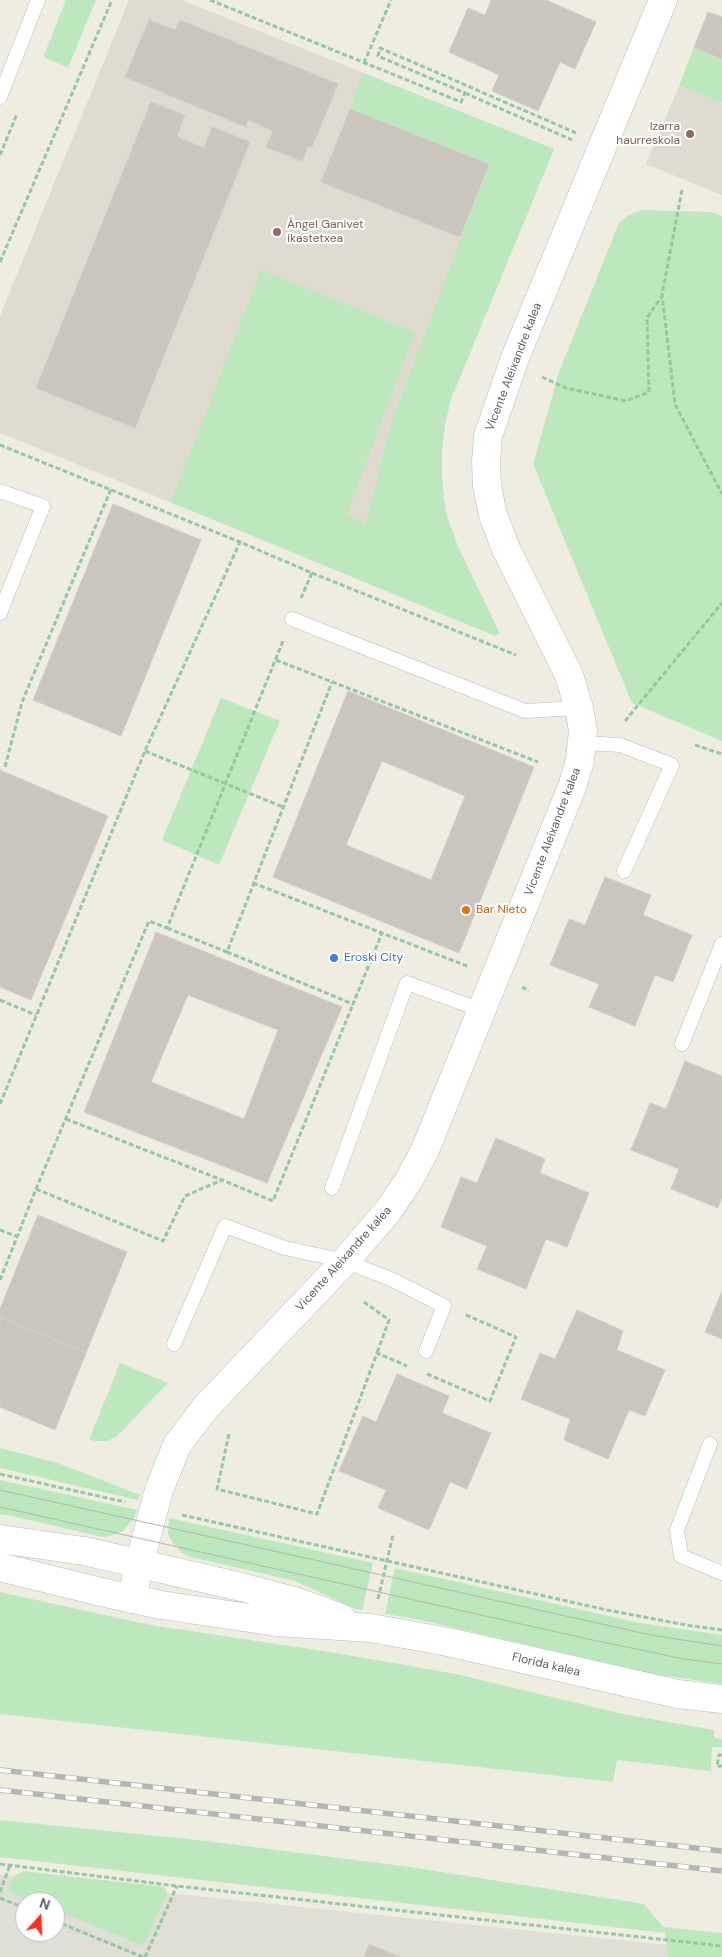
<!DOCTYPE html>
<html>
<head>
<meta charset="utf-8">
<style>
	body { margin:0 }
	#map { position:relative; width:722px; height:1957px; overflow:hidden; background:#efece2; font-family:"DM Sans",sans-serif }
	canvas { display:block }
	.north { position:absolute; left:15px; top:1892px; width:50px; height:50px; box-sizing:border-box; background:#fff; border:1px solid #bdbfc1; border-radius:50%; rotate:20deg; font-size:14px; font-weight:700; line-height:20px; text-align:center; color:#5b5f64 }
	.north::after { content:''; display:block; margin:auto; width:18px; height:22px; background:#f63221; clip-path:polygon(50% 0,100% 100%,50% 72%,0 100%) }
</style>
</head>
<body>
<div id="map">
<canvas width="722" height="1957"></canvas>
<div class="north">N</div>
</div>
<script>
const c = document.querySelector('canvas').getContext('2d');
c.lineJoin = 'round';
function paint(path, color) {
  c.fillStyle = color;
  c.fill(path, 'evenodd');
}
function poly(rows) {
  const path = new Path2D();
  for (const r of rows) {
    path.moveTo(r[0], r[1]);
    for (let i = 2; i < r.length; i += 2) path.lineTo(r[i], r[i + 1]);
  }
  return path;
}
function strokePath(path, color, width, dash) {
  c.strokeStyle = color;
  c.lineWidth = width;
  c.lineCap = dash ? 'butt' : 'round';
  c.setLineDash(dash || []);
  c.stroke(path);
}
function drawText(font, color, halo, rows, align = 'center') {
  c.font = font + ' "DM Sans",sans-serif';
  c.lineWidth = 4;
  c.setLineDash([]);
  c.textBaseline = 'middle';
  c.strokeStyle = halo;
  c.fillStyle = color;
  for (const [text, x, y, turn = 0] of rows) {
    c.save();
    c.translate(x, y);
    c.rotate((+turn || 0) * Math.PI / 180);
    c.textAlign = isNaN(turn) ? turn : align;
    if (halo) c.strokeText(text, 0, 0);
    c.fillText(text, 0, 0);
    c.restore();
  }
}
const industrial = poly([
	[23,1871,164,1887,167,1893,667,1945,668,1957,0,1957,0,1875,14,1876],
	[25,1902,55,1902,55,1932,25,1932]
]);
const education = poly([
	[129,0,181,0,554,149,451,399,445,424,442,451,442,480,446,513,458,547,495,623,170,502,0,433,0,316],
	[679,86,722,103,722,195,646,164]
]);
const green = poly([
	[66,0,96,0,70,63,67,67,45,58,44,55],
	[694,47,722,59,722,103,679,86],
	[363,73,554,149,451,399,445,424,442,451,442,480,446,513,458,547,500,634,495,636,170,502,189,456,261,270,415,332,347,514,366,525,390,426,489,164,350,109],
	[642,210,711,212,722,216,722,741,632,703,533,464,559,372,619,223,629,215],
	[221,698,280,721,219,865,162,840],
	[120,1363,168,1383,116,1437,107,1441,97,1441,89,1440],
	[0,1448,58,1463,140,1495,138,1500,0,1468],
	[0,1480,137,1510,134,1518,124,1530,114,1535,103,1537,11,1516,0,1514],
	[169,1518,373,1563,362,1610,356,1609,295,1581,191,1557,182,1553,173,1543,168,1534],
	[395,1568,640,1623,722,1635,722,1684,653,1674,416,1619,385,1614],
	[0,1592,150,1625,330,1652,456,1674,623,1714,714,1730,714,1738,722,1739,722,1747,712,1747,711,1771,617,1760,613,1782,0,1714],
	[0,1820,207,1841,410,1867,644,1904,663,1927,722,1933,722,1957,668,1957,665,1933,0,1857],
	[23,1871,164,1887,167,1893,143,1946,55,1910,55,1902,35,1902,7,1891,14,1877]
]);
const building = poly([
	[491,0,546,0,596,22,575,69,560,62,538,111,492,91,499,75,449,52,468,8,485,15,491,0],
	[708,12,722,17,722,59,694,47,708,12],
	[149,20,175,30,180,20,338,84,312,147,308,146,302,161,266,147,273,131,248,120,246,127,125,77,149,20],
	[151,102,185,115,177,137,204,148,212,127,250,142,135,428,36,388,151,102],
	[350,109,489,164,460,237,321,182,350,109],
	[113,504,201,540,121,736,33,700,113,504],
	[348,691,534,767,459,953,273,877,348,691],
	[382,761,465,796,431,880,346,845,382,761],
	[0,770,108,816,31,1000,0,987,0,770],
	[605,877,651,895,643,915,692,935,673,982,655,975,635,1026,589,1007,599,984,550,965,569,919,585,925,605,877],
	[156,932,342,1007,267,1183,84,1112,156,932],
	[188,995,278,1030,244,1119,151,1082,188,995],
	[685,1061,722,1076,722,1197,718,1208,671,1189,679,1169,631,1150,650,1103,666,1109,685,1061],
	[496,1138,545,1159,540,1173,589,1193,567,1247,546,1239,526,1289,477,1269,487,1246,441,1227,461,1177,477,1183,496,1138],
	[38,1215,127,1252,86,1353,0,1317,0,1309,38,1215],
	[722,1291,722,1339,705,1332,722,1291],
	[577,1310,623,1331,617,1350,665,1370,645,1416,629,1410,608,1459,564,1440,570,1419,521,1399,540,1353,555,1359,577,1310],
	[0,1317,86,1353,55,1430,0,1407,0,1317],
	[397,1374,449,1396,442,1413,491,1433,467,1489,450,1482,429,1530,378,1508,386,1490,339,1471,363,1416,376,1422,397,1374],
	[369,1944,400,1957,364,1957,369,1944]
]);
const path = poly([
	[210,0,461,102,465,93,378,56,380,48,576,133],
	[364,63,391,0],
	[465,93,572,140],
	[0,155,17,114],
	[682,190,662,295,675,404,722,494],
	[0,262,112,0],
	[542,377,566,388,626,401,649,392,647,318,662,296],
	[0,445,240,542,312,573,301,598],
	[312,573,516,655],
	[276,660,538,762],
	[625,721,722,603],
	[695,745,722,754],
	[145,751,283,807],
	[5,767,22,702,111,489],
	[253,883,467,966],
	[167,928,227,952,332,682],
	[227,952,353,1004,382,933],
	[522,987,529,991],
	[0,1000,36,1015],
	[0,1104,145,751,240,542],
	[66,1119,222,1180],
	[36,1189,163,1241,185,1196,222,1180,273,1201,353,1004],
	[0,1230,18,1237],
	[0,1280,36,1189,149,921,167,928,283,641],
	[364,1302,389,1320,377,1353],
	[427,1374,490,1401,516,1337,464,1314],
	[229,1434,217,1489,317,1514,377,1353,407,1366],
	[0,1474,125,1502],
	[182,1515,607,1610,686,1625,722,1630],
	[378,1599,393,1535],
	[722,1755,719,1755,717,1766,722,1766],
	[0,1864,177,1886,722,1946],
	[0,1892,10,1865],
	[0,1898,25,1908],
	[55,1921,143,1957],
	[145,1957,177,1886]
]);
const lane = poly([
	[0,97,38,0],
	[0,491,43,506,0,613],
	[292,619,525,711,579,708],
	[582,743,620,745,672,765,624,871],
	[682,1044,722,944],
	[332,1188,407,983,481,1010],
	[174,1344,225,1226,285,1248,345,1261,393,1280,444,1306,426,1351],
	[710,1444,677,1530,681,1556,722,1573]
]);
const street = poly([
	[132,1599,139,1564,159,1490,177,1445,206,1407,345,1261,388,1211,409,1180,425,1150,572,787,580,761,583,730,579,708,569,675,506,549,493,515,487,486,486,461,488,436,515,358,663,0]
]);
const secondary = poly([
	[0,1539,84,1551,237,1586,294,1601,341,1618],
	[0,1567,101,1592,161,1605,277,1622,371,1628,448,1642,678,1694,722,1699]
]);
const tram = poly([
	[0,1490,651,1635,722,1646],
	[0,1507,588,1639,684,1659,722,1664]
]);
const rail = poly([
	[0,1770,722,1851],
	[0,1790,722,1871]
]);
const markers = [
	[690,134,5,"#8d6e63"],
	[277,232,5,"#8d6e63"],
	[466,910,5,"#e8710a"],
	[334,958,5,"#3f7fe0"]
];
const educationNames = [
	["Izarra",680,127],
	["haurreskola",680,141],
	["Ángel Ganivet",287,225,"left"],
	["ikastetxea",287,239,"left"]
];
const streetNames = [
	["Vicente Aleixandre kalea",514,367,-69],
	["Vicente Aleixandre kalea",553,832,-69],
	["Vicente Aleixandre kalea",344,1259,-48],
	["Florida kalea",546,1665,13]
];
const foodNames = [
	["Bar Nieto",476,910]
];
const shopNames = [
	["Eroski City",344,958]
];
paint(industrial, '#dfded7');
paint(education, '#dfdbd1');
paint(green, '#bde8bd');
paint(building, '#cac6bf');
strokePath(building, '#d4cec0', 1);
strokePath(lane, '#b8bbc0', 15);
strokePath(street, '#b8bbc0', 29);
strokePath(secondary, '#b8bcc2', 29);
strokePath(path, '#94c7a3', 3, [5, 2.5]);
strokePath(lane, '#fff', 14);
strokePath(street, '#fff', 28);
strokePath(secondary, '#fff', 28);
strokePath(tram, '#b4b5b5', 1);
strokePath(rail, '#b4b5b5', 5.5);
strokePath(rail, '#fff', 4, [11]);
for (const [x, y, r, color] of markers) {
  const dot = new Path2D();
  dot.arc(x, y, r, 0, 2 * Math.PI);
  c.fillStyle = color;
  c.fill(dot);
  strokePath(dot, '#fff', 2);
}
drawText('12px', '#785e54', '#fff', educationNames, 'right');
drawText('12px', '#5b5f64', '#fff', streetNames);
drawText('12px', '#c56008', '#fff', foodNames, 'left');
drawText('12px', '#366cbe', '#fff', shopNames, 'left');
</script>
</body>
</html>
